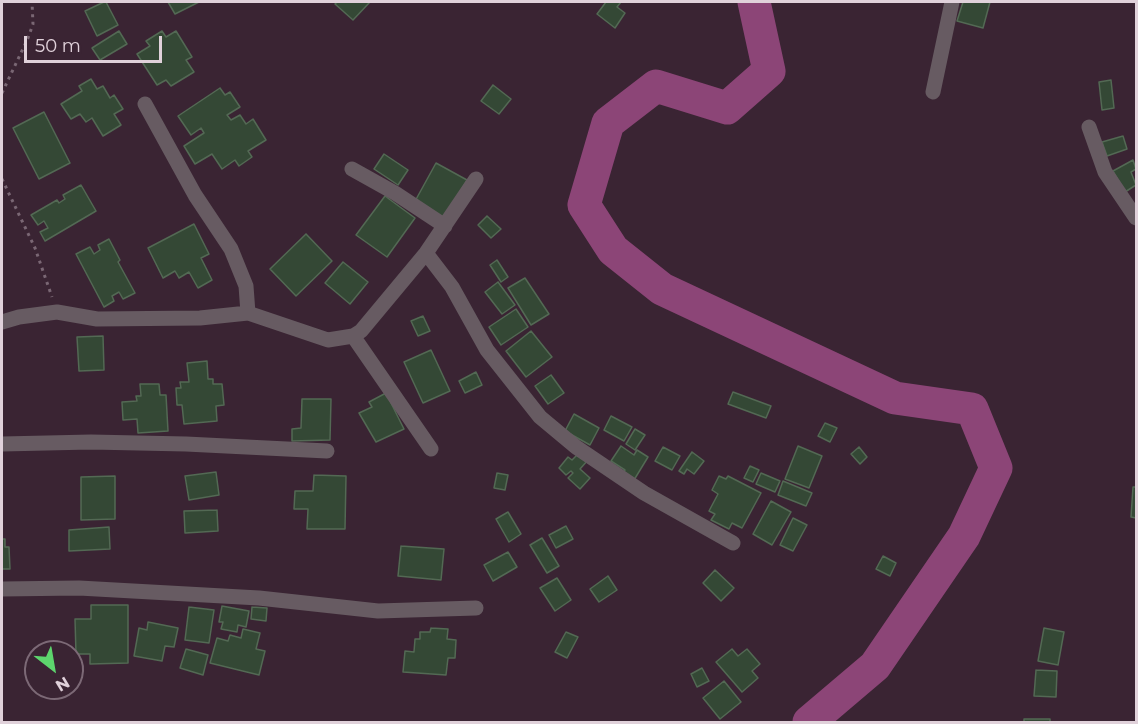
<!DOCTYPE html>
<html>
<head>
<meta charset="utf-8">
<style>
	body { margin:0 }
	#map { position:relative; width:1138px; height:724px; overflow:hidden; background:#3a2433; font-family:Montserrat,sans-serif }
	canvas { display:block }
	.frame { position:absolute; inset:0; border:3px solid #e0d1da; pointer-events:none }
	.north { position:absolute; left:24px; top:640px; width:60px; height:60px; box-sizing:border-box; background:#3a2433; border:2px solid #7c6976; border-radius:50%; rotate:149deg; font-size:16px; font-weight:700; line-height:24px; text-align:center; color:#e0d1da }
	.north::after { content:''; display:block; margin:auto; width:21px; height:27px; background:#5dd56d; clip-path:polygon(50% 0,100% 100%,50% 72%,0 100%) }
	.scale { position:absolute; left:24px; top:36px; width:138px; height:27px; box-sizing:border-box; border:3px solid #e0d1da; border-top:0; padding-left:8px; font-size:18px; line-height:21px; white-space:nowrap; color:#e0d1da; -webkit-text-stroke:4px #3a2433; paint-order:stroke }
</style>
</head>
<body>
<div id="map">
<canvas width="1138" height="724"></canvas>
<div class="frame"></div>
<div class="north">N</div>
<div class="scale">50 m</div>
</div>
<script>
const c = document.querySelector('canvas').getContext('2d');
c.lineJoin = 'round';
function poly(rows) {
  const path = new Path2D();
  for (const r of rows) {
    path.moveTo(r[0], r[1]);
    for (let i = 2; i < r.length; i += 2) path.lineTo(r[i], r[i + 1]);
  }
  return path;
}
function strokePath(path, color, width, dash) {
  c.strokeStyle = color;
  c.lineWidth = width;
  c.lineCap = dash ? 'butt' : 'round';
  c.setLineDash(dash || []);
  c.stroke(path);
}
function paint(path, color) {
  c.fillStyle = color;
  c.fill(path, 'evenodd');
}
const river = poly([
	[754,2,769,71,727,108,656,86,608,123,584,205,613,250,662,289,895,398,972,409,996,468,964,536,875,666,809,722]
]);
const building = poly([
	[104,2,106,2,118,25,97,36,85,11,104,2],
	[168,2,199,2,175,14,168,2],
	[337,2,370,2,353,20,335,4,337,2],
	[606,2,621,2,617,7,625,13,615,28,597,14,606,2],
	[963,2,990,2,983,28,957,21,963,2],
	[119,31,127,44,100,60,92,48,119,31],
	[162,31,166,37,176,31,192,57,186,60,194,72,171,86,166,80,157,85,137,54,150,46,146,41,162,31],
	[91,79,97,89,103,86,110,98,114,95,123,109,114,114,121,125,103,136,92,118,86,122,80,114,71,119,61,104,82,91,79,86,91,79],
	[1111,80,1114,108,1102,110,1099,82,1111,80],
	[493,85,511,99,499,114,481,101,493,85],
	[220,88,225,95,230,92,240,107,227,115,231,120,240,115,246,124,253,119,266,140,248,151,252,157,239,166,235,160,222,169,212,154,195,164,184,146,204,133,201,128,191,135,178,116,220,88],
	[44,112,70,163,39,179,13,128,44,112],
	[1123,136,1127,149,1107,156,1102,142,1123,136],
	[384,154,408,170,398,185,374,169,384,154],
	[1133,160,1136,169,1131,172,1136,185,1125,192,1113,171,1133,160],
	[436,163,467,180,444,220,414,203,436,163],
	[81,185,96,211,45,241,40,232,48,228,44,221,38,225,31,215,57,200,59,203,65,199,63,195,81,185],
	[385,196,415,218,387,257,356,235,385,196],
	[487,216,501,229,491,238,478,225,487,216],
	[194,224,209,254,201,258,212,280,198,288,189,272,179,278,175,271,163,278,148,248,194,224],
	[306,234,332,261,296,296,270,269,306,234],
	[109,239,120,260,118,262,135,293,123,299,119,292,112,296,114,301,104,307,76,254,90,247,94,254,100,250,98,245,109,239],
	[497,260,508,277,501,282,490,265,497,260],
	[343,262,368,282,350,304,325,283,343,262],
	[525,278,549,314,531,325,508,288,525,278],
	[498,282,515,305,502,314,485,292,498,282],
	[516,309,528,327,501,345,489,327,516,309],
	[423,316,430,331,418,336,411,321,423,316],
	[531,331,552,357,526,377,506,351,531,331],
	[103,336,104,370,79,371,77,337,103,336],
	[431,350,450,391,423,403,404,362,431,350],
	[207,361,208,379,213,379,213,384,222,384,224,405,216,406,217,421,184,424,182,405,177,405,176,388,181,388,180,382,189,382,187,363,207,361],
	[476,372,482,385,465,393,459,381,476,372],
	[551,375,564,393,548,404,535,386,551,375],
	[140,384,159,384,160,395,166,395,168,431,138,433,137,419,123,420,122,402,137,401,136,396,141,396,140,384],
	[733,392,771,406,766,418,728,404,733,392],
	[386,393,404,429,376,442,359,413,372,407,369,402,386,393],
	[302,399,331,399,330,440,292,441,292,429,301,428,302,399],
	[574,414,599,428,590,445,565,431,574,414],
	[611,416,632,427,624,441,604,430,611,416],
	[825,423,837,428,830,442,818,436,825,423],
	[635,429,645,435,635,450,626,444,635,429],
	[621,446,634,455,637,450,648,457,634,480,623,473,625,470,611,461,621,446],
	[798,446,822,456,809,488,785,479,798,446],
	[663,447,680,456,672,470,655,461,663,447],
	[859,447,867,457,860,464,851,454,859,447],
	[580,452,588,460,580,469,590,478,580,489,568,478,573,473,571,471,566,475,559,468,568,457,572,460,580,452],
	[692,452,704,461,694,474,687,469,684,474,679,471,692,452],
	[750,466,759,470,753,482,744,478,750,466],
	[216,472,219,495,189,500,185,476,216,472],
	[497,473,508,475,505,490,494,488,497,473],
	[761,473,780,481,775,492,756,484,761,473],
	[314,475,346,476,345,529,307,529,308,509,294,509,295,491,313,491,314,475],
	[115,476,115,519,81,520,81,477,115,476],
	[719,476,726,479,728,476,761,493,742,528,732,523,729,529,711,520,715,514,709,511,718,494,712,490,719,476],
	[783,481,812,493,806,506,778,495,783,481],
	[1133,487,1136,487,1136,518,1131,517,1133,487],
	[771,501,791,512,772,545,753,534,771,501],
	[217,510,218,531,185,533,184,511,217,510],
	[508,512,521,534,509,542,496,519,508,512],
	[793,518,807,525,793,551,780,545,793,518],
	[566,526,573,539,556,548,549,535,566,526],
	[109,527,110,549,69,551,69,530,109,527],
	[542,538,559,566,547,573,530,545,542,538],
	[2,539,5,539,5,547,9,547,10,569,2,569,2,539],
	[401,546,444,549,441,580,398,576,401,546],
	[508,552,517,567,493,581,484,565,508,552],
	[883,556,896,563,890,576,876,569,883,556],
	[715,570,734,588,721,601,703,583,715,570],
	[608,576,617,590,599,602,590,589,608,576],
	[557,578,571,600,555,611,540,588,557,578],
	[91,605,128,605,128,663,90,664,90,654,76,654,75,619,91,619,91,605],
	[222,606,249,611,246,627,238,625,237,632,221,629,223,622,219,622,222,606],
	[189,607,214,610,209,643,185,640,189,607],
	[252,607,267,608,266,621,251,619,252,607],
	[148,622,178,628,174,647,165,646,162,661,134,656,139,628,147,630,148,622],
	[431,628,448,629,447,639,456,640,455,658,448,658,446,675,403,672,405,651,414,652,415,639,420,639,420,632,430,632,431,628],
	[1044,628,1064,632,1058,665,1038,661,1044,628],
	[243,629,260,633,256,649,265,651,259,675,210,663,217,638,228,641,230,635,241,638,243,629],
	[566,632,578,637,567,658,555,652,566,632],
	[186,649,208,655,203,675,180,668,186,649],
	[732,649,738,656,747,649,760,664,752,671,758,678,742,692,716,662,732,649],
	[702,668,709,681,697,687,691,674,702,668],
	[1036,670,1057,671,1056,697,1034,696,1036,670],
	[724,681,741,702,720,719,703,698,724,681],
	[1024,719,1050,719,1050,722,1024,722,1024,719]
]);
const path = poly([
	[2,93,28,38,33,24,32,2],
	[2,179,35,248,52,297]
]);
const minor = poly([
	[933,92,952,2],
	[145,104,195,195,231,249,246,286,248,313],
	[1089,127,1105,172,1136,218],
	[352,169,395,193,445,226],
	[426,253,452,287,487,350,540,417,576,447,644,493,733,543],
	[2,322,19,317,57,312,97,319,200,318,248,313,328,340,353,336,361,331,426,253,476,179],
	[353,336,431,449],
	[2,444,91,442,186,444,327,451],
	[2,589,79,588,259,598,378,611,476,608]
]);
strokePath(river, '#8c4577', 33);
paint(building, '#344835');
strokePath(building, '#536954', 1.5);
strokePath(path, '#7a6774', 3, [3, 4.5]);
strokePath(minor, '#675b62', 15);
</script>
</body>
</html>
